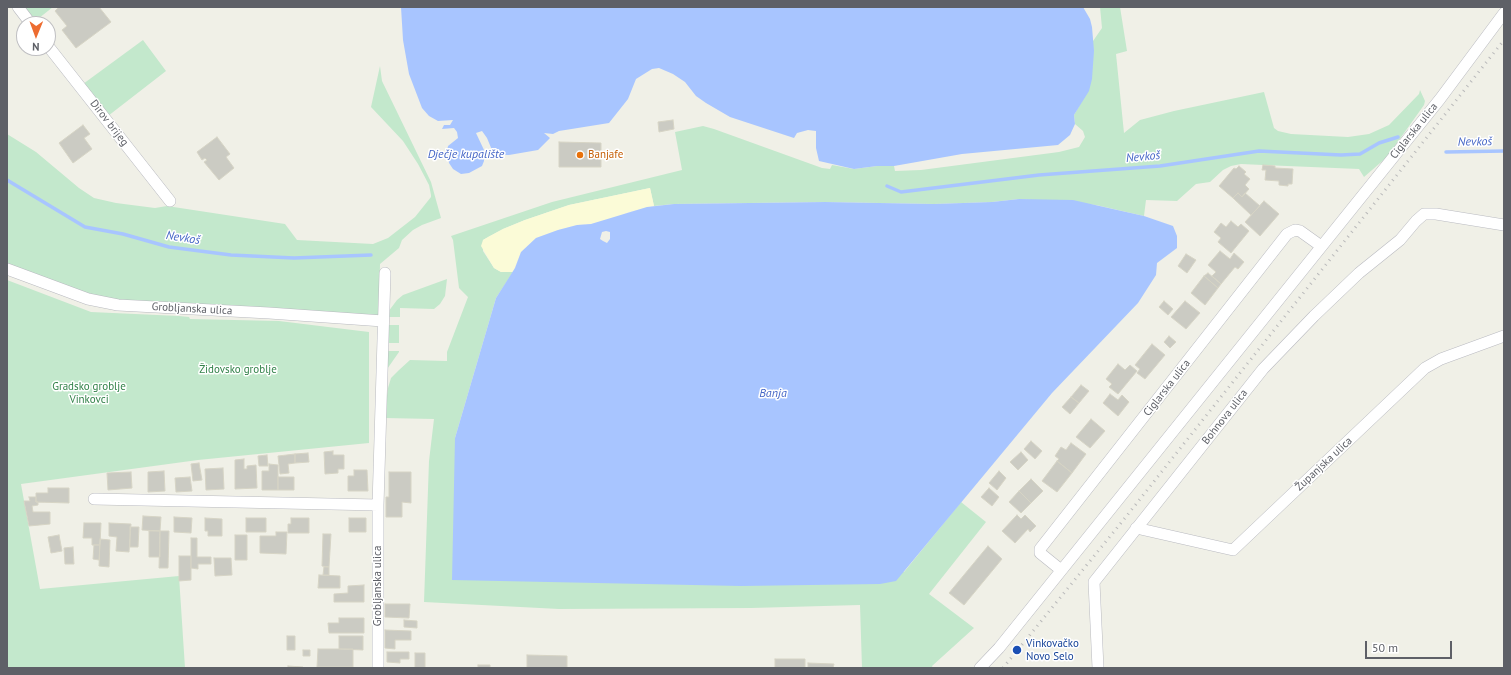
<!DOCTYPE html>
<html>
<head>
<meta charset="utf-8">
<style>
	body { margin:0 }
	#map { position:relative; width:1511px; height:675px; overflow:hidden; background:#f0f0e7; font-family:"PT Sans",sans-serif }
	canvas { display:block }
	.frame { position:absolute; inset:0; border:8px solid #5e6067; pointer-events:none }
	.north { position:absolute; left:16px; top:16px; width:40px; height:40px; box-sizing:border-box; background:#fff; border:1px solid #bfbfc2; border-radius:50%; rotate:181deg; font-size:11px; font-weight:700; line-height:16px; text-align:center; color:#5e6067 }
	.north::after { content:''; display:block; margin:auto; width:14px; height:18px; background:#ed6c30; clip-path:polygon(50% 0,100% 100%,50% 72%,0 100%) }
	.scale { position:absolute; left:1365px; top:641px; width:87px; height:18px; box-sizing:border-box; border:2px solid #5e6067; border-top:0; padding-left:5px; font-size:12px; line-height:14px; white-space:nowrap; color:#5e6067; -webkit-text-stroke:3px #fff; paint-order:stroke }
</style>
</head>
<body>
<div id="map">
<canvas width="1511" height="675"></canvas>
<div class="frame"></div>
<div class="north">N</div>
<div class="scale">50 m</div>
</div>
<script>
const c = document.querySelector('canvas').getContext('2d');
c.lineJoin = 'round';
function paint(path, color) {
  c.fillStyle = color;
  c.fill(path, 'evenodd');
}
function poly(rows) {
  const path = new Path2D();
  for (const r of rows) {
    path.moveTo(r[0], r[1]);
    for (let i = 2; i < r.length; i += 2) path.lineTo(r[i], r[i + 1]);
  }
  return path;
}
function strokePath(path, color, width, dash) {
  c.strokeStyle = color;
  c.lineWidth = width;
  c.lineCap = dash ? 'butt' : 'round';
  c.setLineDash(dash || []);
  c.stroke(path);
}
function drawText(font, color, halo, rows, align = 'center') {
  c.font = font + ' "PT Sans",sans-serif';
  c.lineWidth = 3;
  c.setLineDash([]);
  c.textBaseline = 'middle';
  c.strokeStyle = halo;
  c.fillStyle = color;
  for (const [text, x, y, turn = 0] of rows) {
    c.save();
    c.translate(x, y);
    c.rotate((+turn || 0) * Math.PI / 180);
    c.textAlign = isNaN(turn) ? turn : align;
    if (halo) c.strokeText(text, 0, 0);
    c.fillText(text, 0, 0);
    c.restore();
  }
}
const green = poly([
	[22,7,53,7,34,22],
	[1100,7,1120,7,1127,51,1116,54,1124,133,1140,120,1174,111,1264,92,1274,128,1278,131,1291,134,1348,137,1369,134,1389,125,1419,94,1420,90,1425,101,1424,105,1387,157,1364,177,1359,169,1263,165,1241,164,1231,166,1223,170,1210,182,1196,184,1177,201,1146,200,1144,216,1096,205,1019,199,992,202,934,204,825,202,674,204,654,206,650,188,569,205,525,220,503,229,483,240,483,251,494,268,501,272,513,272,496,298,455,438,904,572,961,502,986,522,929,594,974,628,932,666,933,668,862,668,860,605,751,608,559,609,424,602,429,461,434,419,384,418,388,388,391,378,399,370,410,360,447,361,447,352,468,297,459,288,453,240,451,236,552,202,682,170,675,132,703,126,714,129,822,168,830,169,832,165,854,169,877,166,894,166,895,171,921,170,1059,152,1079,147,1085,137,1083,131,1075,124,1074,115,1082,101,1093,64,1093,41,1102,28],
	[143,40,166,71,108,116,83,84],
	[380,66,382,81,431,182,441,218,422,225,413,230,402,240,399,248,380,264,379,314,378,316,119,302,94,297,7,266,7,134,36,152,79,188,94,198,116,203,155,208,167,206,285,224,297,240,373,244,388,238,415,217,431,197,431,195,429,185,418,164,403,141,371,107],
	[447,279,445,296,440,304,434,309,400,308,400,317,387,317,388,312,397,300,403,295],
	[7,280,91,312,179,316,189,317,190,319,279,321,369,332,369,443,198,460,21,484,40,589,179,576,185,668,7,668],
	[389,325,399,325,399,343,385,343],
	[386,351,399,351,399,352,385,372]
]);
const sand = poly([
	[650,188,654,206,629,212,614,218,591,224,577,225,558,230,536,238,521,252,513,272,501,272,494,268,481,246,483,240,488,237,503,229,525,220,569,205]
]);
const water = poly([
	[401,7,1083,7,1090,19,1092,27,1094,51,1092,79,1089,91,1074,115,1075,124,1070,135,1058,145,962,154,894,166,877,166,854,169,819,161,816,148,816,131,808,130,797,133,794,138,730,117,706,103,696,96,685,82,673,74,659,68,652,69,636,79,628,99,609,123,559,131,553,134,544,133,550,138,538,150,509,155,494,155,487,138,482,131,476,133,484,150,484,161,482,166,469,173,461,174,453,169,449,163,447,151,448,146,458,138,457,132,454,128,442,129,444,125,450,125,453,120,438,121,429,116,422,108,409,74,403,40],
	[1019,199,1073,200,1144,216,1173,226,1177,236,1177,248,1157,263,1156,275,1138,303,1052,393,896,581,880,584,741,586,452,580,455,438,496,298,515,268,521,252,536,238,558,230,577,225,591,224,647,207,674,204,825,202,934,204,992,202],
	[606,231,610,232,610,239,607,243,603,241,600,239,602,232]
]);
const stream = poly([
	[1446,152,1504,151],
	[7,180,85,227,123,234,169,247,231,255,294,258,371,255],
	[887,186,901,192,1039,175,1160,166,1259,151,1341,155,1360,154,1379,143,1398,137]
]);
const building = poly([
	[59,7,99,7,111,22,76,48,62,30,67,26,55,11,59,7],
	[673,120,674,129,659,132,658,122,673,120],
	[83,125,90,134,84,138,92,149,73,163,59,143,83,125],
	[217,137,230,154,226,157,234,168,219,180,204,162,207,160,205,158,202,160,197,152,217,137],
	[559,142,601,143,601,167,559,167,559,142],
	[1263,165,1275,166,1275,168,1293,169,1292,184,1288,184,1288,186,1279,185,1279,181,1265,180,1266,170,1262,170,1263,165],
	[1239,166,1246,172,1244,174,1250,179,1245,185,1249,189,1242,197,1238,193,1233,198,1219,186,1234,168,1236,169,1239,166],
	[1238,193,1242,197,1245,193,1260,206,1251,215,1233,198,1238,193],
	[1264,201,1279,214,1260,236,1245,222,1264,201],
	[1231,221,1238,227,1241,224,1249,231,1231,253,1218,242,1221,238,1214,232,1221,223,1226,227,1231,221],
	[1220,251,1230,259,1234,253,1244,262,1238,269,1235,267,1221,284,1212,276,1216,272,1208,265,1220,251],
	[1186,254,1196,260,1187,273,1178,266,1186,254],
	[1208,273,1221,284,1218,288,1204,276,1208,273],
	[1204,276,1218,288,1205,305,1191,293,1204,276],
	[1164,301,1173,309,1168,315,1159,307,1164,301],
	[1185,301,1200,313,1186,329,1171,317,1185,301],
	[1169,336,1176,342,1170,348,1164,342,1169,336],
	[1152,344,1165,355,1145,379,1137,373,1140,369,1135,365,1152,344],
	[1118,364,1125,370,1130,365,1137,371,1118,394,1109,387,1112,384,1106,379,1118,364],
	[1081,385,1089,391,1079,403,1071,397,1081,385],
	[1110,394,1118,400,1122,395,1129,402,1118,416,1103,403,1110,394],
	[1071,397,1079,403,1070,414,1062,407,1071,397],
	[1091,419,1105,431,1090,448,1076,437,1091,419],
	[1031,441,1042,451,1035,459,1024,449,1031,441],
	[1071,443,1086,454,1072,473,1057,461,1059,459,1055,456,1061,447,1066,450,1071,443],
	[333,451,333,455,344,455,344,469,338,469,338,473,325,474,324,452,333,451],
	[1021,452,1028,460,1018,470,1010,462,1021,452],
	[308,453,309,462,295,463,295,454,308,453],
	[295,454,295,463,288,464,289,473,280,474,278,456,295,454],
	[267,455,268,466,259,466,258,456,267,455],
	[244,459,244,469,247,469,247,466,256,465,257,488,235,489,235,460,244,459],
	[1057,461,1072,473,1057,492,1042,481,1057,461],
	[199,463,202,480,193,481,191,464,199,463],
	[269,464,278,465,278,490,262,490,262,471,269,471,269,464],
	[223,468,224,489,206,490,205,469,223,468],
	[354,470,367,470,368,491,348,491,348,476,354,476,354,470],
	[164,471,165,491,148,492,148,472,164,471],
	[999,471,1006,478,997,490,989,483,999,471],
	[131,472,132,488,108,490,107,473,131,472],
	[389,472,411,472,411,503,402,502,402,517,386,517,386,497,389,497,389,472],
	[190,477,192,491,176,492,175,478,190,477],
	[278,477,294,477,294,490,278,490,278,477],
	[1031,479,1043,491,1031,503,1019,491,1031,479],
	[48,488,69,488,69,503,36,502,36,493,48,493,48,488],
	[989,488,999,497,992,506,981,497,989,488],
	[1019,491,1031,503,1021,513,1009,502,1019,491],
	[29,497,36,497,36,502,38,502,38,505,32,506,33,512,50,512,50,524,29,526,24,501,30,501,29,497],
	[1017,515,1021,519,1025,515,1036,526,1030,532,1028,529,1015,543,1002,531,1017,515],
	[143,516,161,517,160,531,142,530,143,516],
	[174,517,192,518,191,533,174,532,174,517],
	[205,518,222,519,222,536,208,536,208,531,205,531,205,518],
	[246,518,266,518,266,532,246,532,246,518],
	[291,518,309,518,309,533,288,533,288,524,291,524,291,518],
	[349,518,366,518,366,532,349,532,349,518],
	[84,523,101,523,100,545,92,545,92,538,83,538,84,523],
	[109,523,131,524,129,552,116,551,117,537,109,536,109,523],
	[130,527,139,527,138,547,130,547,130,527],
	[149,531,160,531,160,557,149,557,149,531],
	[160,531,169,531,168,568,159,568,160,531],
	[276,532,287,532,286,554,260,553,260,536,276,536,276,532],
	[323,534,331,534,329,567,322,566,323,534],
	[59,535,62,551,51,553,48,537,59,535],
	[235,535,247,535,247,560,235,560,235,535],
	[191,538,197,538,197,557,211,557,211,564,198,564,198,569,191,568,191,538],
	[100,539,110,540,109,567,99,566,100,539],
	[94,545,100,545,99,560,93,559,94,545],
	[988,546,1002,559,964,605,949,593,988,546],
	[73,547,74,564,65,564,64,548,73,547],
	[179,556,191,556,191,580,179,581,179,556],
	[214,558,231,558,232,575,215,576,214,558],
	[324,567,329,567,329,575,323,575,324,567],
	[319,575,340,576,340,588,318,588,319,575],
	[364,585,364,602,334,602,334,594,348,593,348,586,364,585],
	[385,604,410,604,409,618,385,617,385,604],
	[339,618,364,618,364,633,329,633,328,623,339,623,339,618],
	[404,620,417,621,417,628,404,627,404,620],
	[385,630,411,631,411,640,395,640,395,649,385,648,385,630],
	[287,636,295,636,295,650,287,650,287,636],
	[339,636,363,636,363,650,339,649,339,636],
	[318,649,353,649,353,667,317,667,318,649],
	[303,650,310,650,310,656,303,656,303,650],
	[387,652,409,652,409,659,400,659,400,663,387,662,387,652],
	[415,653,425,653,425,668,415,668,415,653],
	[527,655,567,656,567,668,527,668,527,655],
	[775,659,805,659,805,668,775,668,775,659],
	[808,663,834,664,833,668,808,668,808,663],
	[478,665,490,665,490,668,478,668,478,665],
	[288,666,303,667,303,668,288,668,288,666]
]);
const minor = poly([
	[18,7,31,24],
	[48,46,170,201],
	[7,269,88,299,118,305,269,313,383,321],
	[94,499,378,505],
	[1136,528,1233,550,1425,368,1441,359,1504,336],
	[1061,570,1040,553,1040,549,1287,234,1295,230,1300,231,1321,246],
	[378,668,378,505,385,273],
	[980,668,999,648,1440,99,1504,13],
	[1098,668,1094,582,1263,369,1314,316,1359,273,1400,240,1416,221,1424,214,1436,214,1504,225]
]);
const rail = poly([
	[1003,668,1125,518,1504,40]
]);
const markers = [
	[580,155,4,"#e8710a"],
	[1017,650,5,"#1a4fb4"]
];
const streetNames = [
	["Dirov brijeg",109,123,52],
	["Ciglarska ulica",1414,131,-51],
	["Grobljanska ulica",192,309,3],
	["Ciglarska ulica",1167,388,-52],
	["Bohnova ulica",1225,417,-52],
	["Županjska ulica",1324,464,-43],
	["Grobljanska ulica",378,586,-90]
];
const foodNames = [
	["Banjafe",588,155]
];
const parkNames = [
	["Židovsko groblje",238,370],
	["Gradsko groblje",89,387],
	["Vinkovci",89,400]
];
const transitNames = [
	["Vinkovačko",1026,644],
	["Novo Selo",1026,657]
];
const waterNames = [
	["Nevkoš",1475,142,-1],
	["Dječje kupalište",466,155],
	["Nevkoš",1143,157,-5],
	["Nevkoš",183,238,9],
	["Banja",773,394]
];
paint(green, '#c3e8cc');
paint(sand, '#fbfbd7');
paint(water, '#a8c5ff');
strokePath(stream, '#a8c5ff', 3.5);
paint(building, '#cbcbc3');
strokePath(building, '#d6d4c5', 1);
strokePath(minor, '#b9bac0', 12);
strokePath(minor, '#fff', 11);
strokePath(rail, '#b9b9ba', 3, [1, 5]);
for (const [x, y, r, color] of markers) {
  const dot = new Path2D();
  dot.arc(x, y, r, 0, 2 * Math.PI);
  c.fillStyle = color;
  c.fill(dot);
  strokePath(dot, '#fff', 1.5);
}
drawText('11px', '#5e6067', '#fff', streetNames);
drawText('11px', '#c56008', '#fff', foodNames, 'left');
drawText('11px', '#328249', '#fff', parkNames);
drawText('11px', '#164399', '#fff', transitNames, 'left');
drawText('italic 12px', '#4667c7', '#fff', waterNames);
</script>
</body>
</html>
